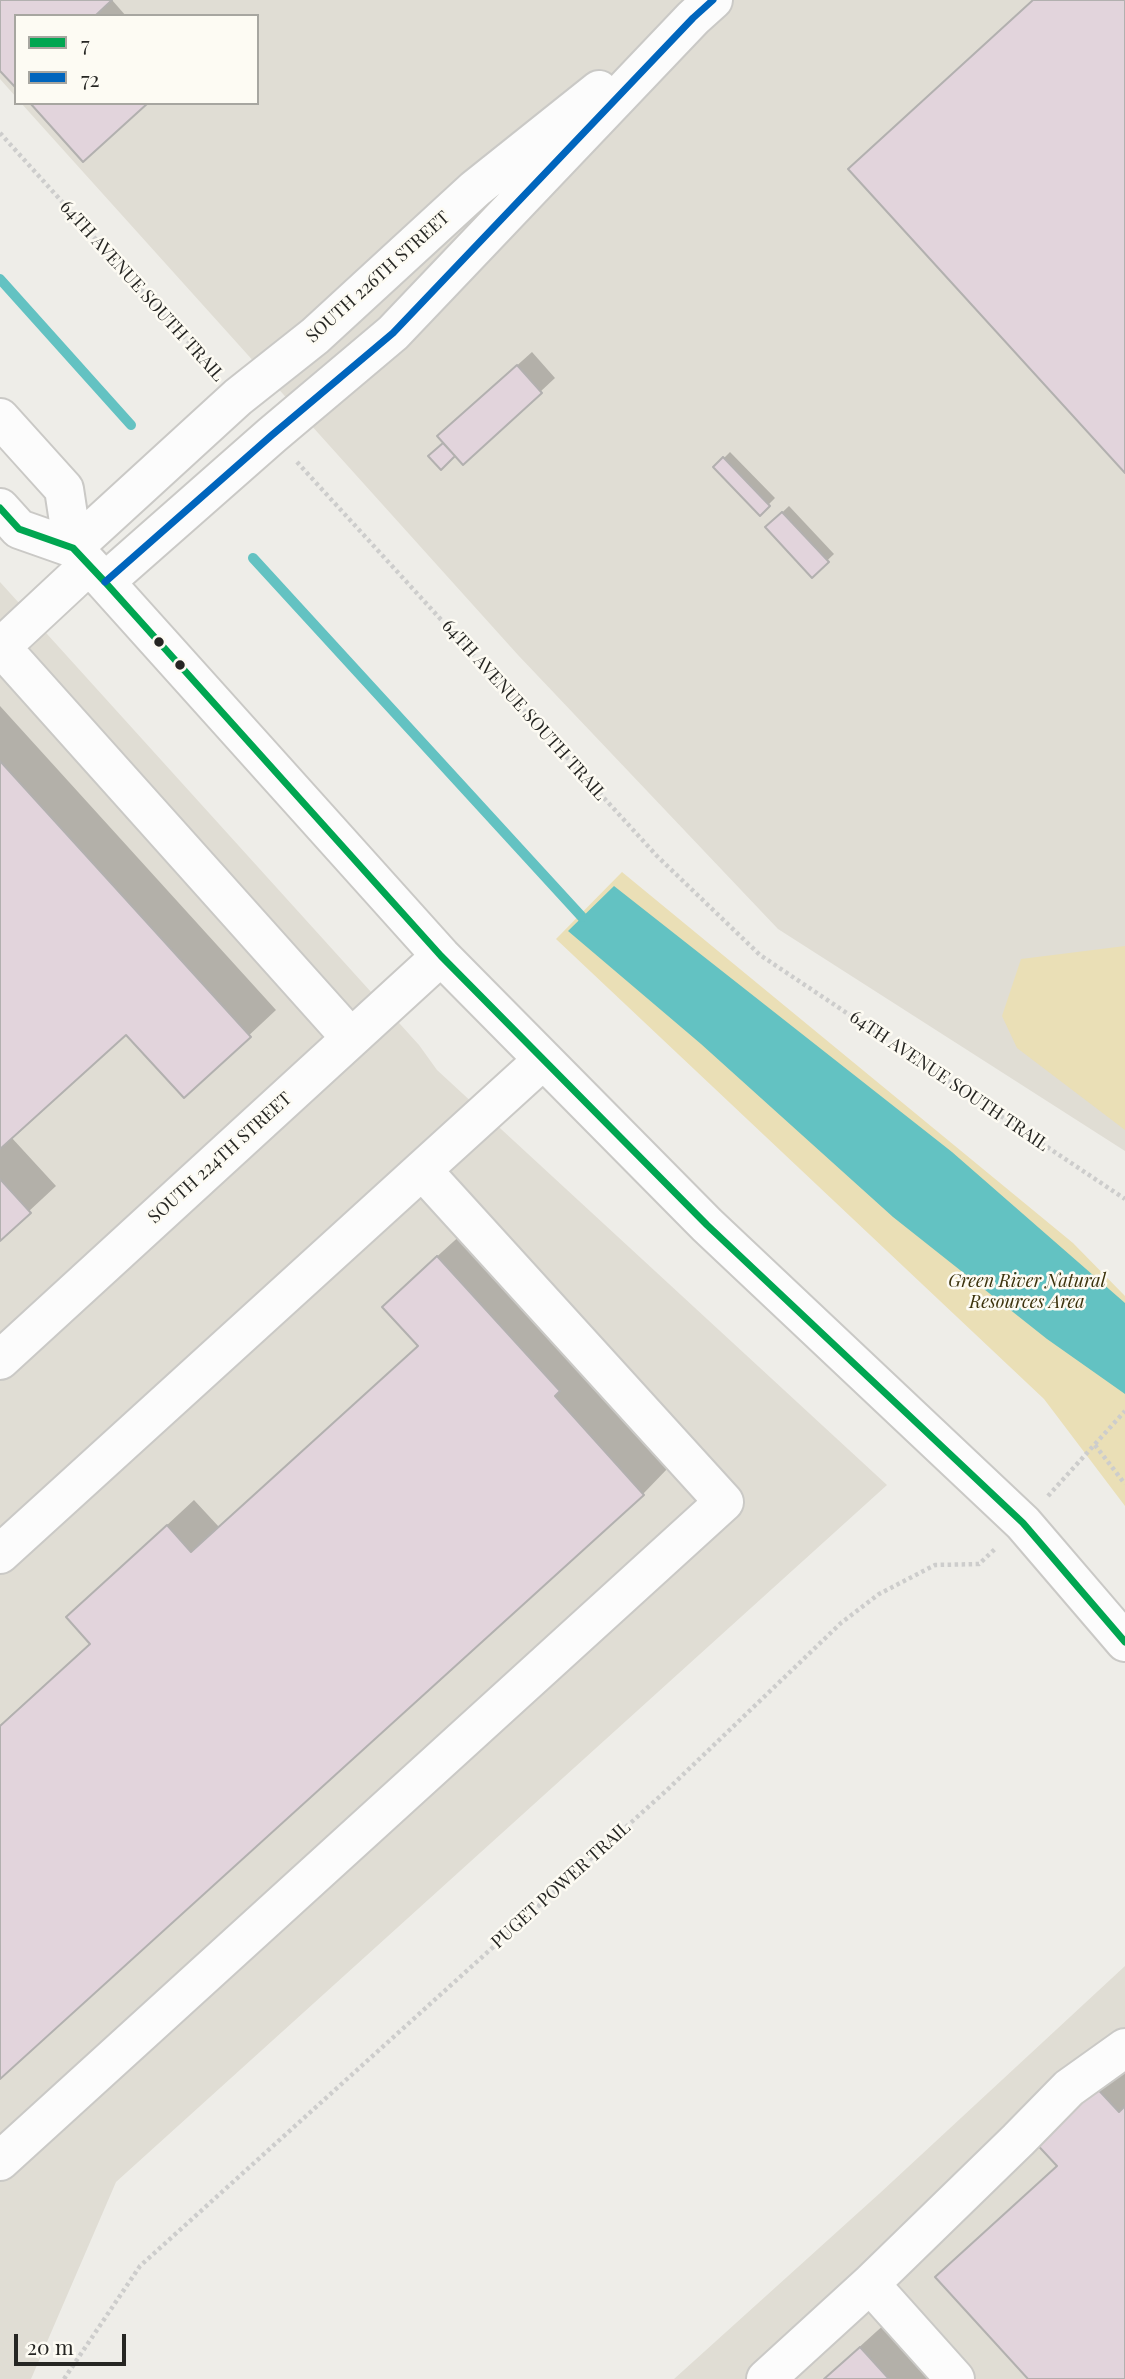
<!DOCTYPE html>
<html>
<head>
<meta charset="utf-8">
<style>
	body { margin:0 }
	#map { position:relative; width:1125px; height:2379px; overflow:hidden; background:#eeede8; font-family:"Playfair Display",serif }
	canvas { display:block }
	.legend { position:absolute; left:14px; top:14px; width:245px; height:91px; box-sizing:border-box; background:#fdfbf3; border:2px solid #a7a6a0; margin:0; padding:9px 12px; list-style:none; font-size:21px; color:#262623 }
	.legend li { display:flex; align-items:center; gap:14px; height:35px }
	.legend b { width:35px; border:2px solid #a7a6a0 }
	.scale { position:absolute; left:14px; top:2334px; width:112px; height:32px; box-sizing:border-box; border:4px solid #262623; border-top:0; padding-left:9px; font-size:21px; line-height:24px; white-space:nowrap; color:#262623; -webkit-text-stroke:5px #fdfbf3; paint-order:stroke }
</style>
</head>
<body>
<div id="map">
<canvas width="1125" height="2379"></canvas>
<ul class="legend">
<li><b style="height:9px;background:#00a651"></b>7</li>
<li><b style="height:9px;background:#0065bd"></b>72</li>
</ul>
<div class="scale">20 m</div>
</div>
<script>
const c = document.querySelector('canvas').getContext('2d');
c.lineJoin = 'round';
function paint(path, color) {
  c.fillStyle = color;
  c.fill(path, 'evenodd');
}
function poly(rows) {
  const path = new Path2D();
  for (const r of rows) {
    path.moveTo(r[0], r[1]);
    for (let i = 2; i < r.length; i += 2) path.lineTo(r[i], r[i + 1]);
  }
  return path;
}
function strokePath(path, color, width, dash) {
  c.strokeStyle = color;
  c.lineWidth = width;
  c.lineCap = dash ? 'butt' : 'round';
  c.setLineDash(dash || []);
  c.stroke(path);
}
function drawText(font, color, halo, rows, align = 'center') {
  c.font = font + ' "Playfair Display",serif';
  c.lineWidth = 5;
  c.setLineDash([]);
  c.textBaseline = 'middle';
  c.strokeStyle = halo;
  c.fillStyle = color;
  for (const [text, x, y, turn = 0] of rows) {
    c.save();
    c.translate(x, y);
    c.rotate((+turn || 0) * Math.PI / 180);
    c.textAlign = isNaN(turn) ? turn : align;
    if (halo) c.strokeText(text, 0, 0);
    c.fillText(text, 0, 0);
    c.restore();
  }
}
const built = poly([
	[0,0,1125,0,1125,1151,778,929,518,655,21,103,257,103,257,16,16,16,16,97,0,79],
	[0,582,419,1045,437,1070,887,1485,116,2182,31,2379,0,2379],
	[1125,1966,1125,2379,674,2379,880,2193]
]);
const green = poly([
	[622,872,1073,1243,1125,1296,1125,1506,1044,1399,556,939],
	[1125,946,1125,1130,1017,1048,1002,1016,1021,959]
]);
const water = poly([
	[614,886,952,1152,1125,1303,1125,1394,1047,1339,893,1217,701,1044,568,931]
]);
const shadow = poly([
	[0,0,112,0,126,16,16,16,0,68],
	[532,352,555,378,464,463,456,454,431,456,445,442,454,422],
	[730,452,775,498,760,513,715,467],
	[789,506,834,554,812,575,767,527],
	[0,706,276,1010,184,1096,126,1032,11,1137,56,1186,0,1238],
	[464,1232,669,1467,643,1494,0,2077,0,1725,91,1643,68,1617,194,1500,219,1527,419,1345,410,1281],
	[1125,2064,1125,2379,1030,2379,937,2277,1058,2165,1034,2138],
	[887,2322,939,2379,824,2379]
]);
const stream = poly([
	[0,279,131,425],
	[253,558,582,917]
]);
const building = poly([
	[0,0,112,0,95,16,16,16,16,88,0,71,0,0],
	[1033,0,1125,0,1125,473,848,169,1033,0],
	[30,103,148,103,83,162,30,103],
	[517,365,542,393,463,465,437,436,517,365],
	[443,443,455,456,441,470,428,456,443,443],
	[723,457,770,506,760,516,713,467,723,457],
	[782,512,829,562,812,578,765,527,782,512],
	[0,761,251,1037,184,1098,126,1035,0,1149,0,761],
	[0,1179,31,1213,0,1241,0,1179],
	[437,1256,560,1391,555,1396,644,1495,0,2079,0,1726,90,1644,66,1617,167,1525,191,1552,418,1346,382,1307,437,1256],
	[1092,2083,1119,2112,1125,2106,1125,2379,1028,2379,935,2277,1057,2166,1031,2138,1092,2083],
	[860,2347,889,2379,824,2379,860,2347]
]);
const path = poly([
	[0,133,214,370],
	[297,462,657,856,760,955,1125,1199],
	[1095,1445,1125,1484],
	[1048,1496,1125,1411],
	[64,2379,140,2266,667,1790,841,1623,879,1594,935,1565,979,1564,995,1549]
]);
const minor = poly([
	[0,418,64,489,73,548],
	[0,508,19,529,73,548,105,582,441,956,707,1225,1023,1523,1125,1642],
	[73,548,238,397,315,336,475,189,599,90],
	[105,582,272,435,393,333,693,18,713,0],
	[0,646,351,1038],
	[1,647,89,565],
	[0,1360,441,956],
	[0,1554,543,1060],
	[0,2161,724,1502,422,1170],
	[870,2284,1018,2140,1069,2088,1125,2048],
	[766,2379,870,2284,955,2379]
]);
const bus1 = poly([
	[0,508,19,529,73,548,105,582,441,956,707,1225,1023,1523,1125,1642]
]);
const bus2 = poly([
	[105,582,272,435,393,333,693,18,713,0]
]);
const markers = [
	[159,642,6,"#262623"],
	[180,665,6,"#262623"]
];
const streetNames = [
	["SOUTH 226TH STREET",378,277,-42],
	["64TH AVENUE SOUTH TRAIL",142,291,48],
	["64TH AVENUE SOUTH TRAIL",524,710,48],
	["64TH AVENUE SOUTH TRAIL",949,1081,34],
	["SOUTH 224TH STREET",220,1158,-42],
	["PUGET POWER TRAIL",561,1885,-42]
];
const parkNames = [
	["Green River Natural",1027,1281],
	["Resources Area",1027,1302]
];
paint(built, '#e0ddd4');
paint(green, '#eadfb6');
paint(water, '#63c2c2');
paint(shadow, '#0003');
strokePath(stream, '#63c2c2', 10);
paint(building, '#e2d4dc');
strokePath(building, '#b2b0af', 2);
strokePath(minor, '#cac9c6', 42);
strokePath(path, '#cdcdcc', 4.5, [3.5, 3.5]);
strokePath(minor, '#fcfcfc', 38);
strokePath(bus1, '#00a651', 7);
strokePath(bus2, '#0065bd', 7);
for (const [x, y, r, color] of markers) {
  const dot = new Path2D();
  dot.arc(x, y, r, 0, 2 * Math.PI);
  c.fillStyle = color;
  c.fill(dot);
  strokePath(dot, '#fdfbf3', 2.5);
}
drawText('18px', '#262623', '#fdfbf3', streetNames);
drawText('italic 18px', '#3c330d', '#fdfbf3', parkNames);
</script>
</body>
</html>
